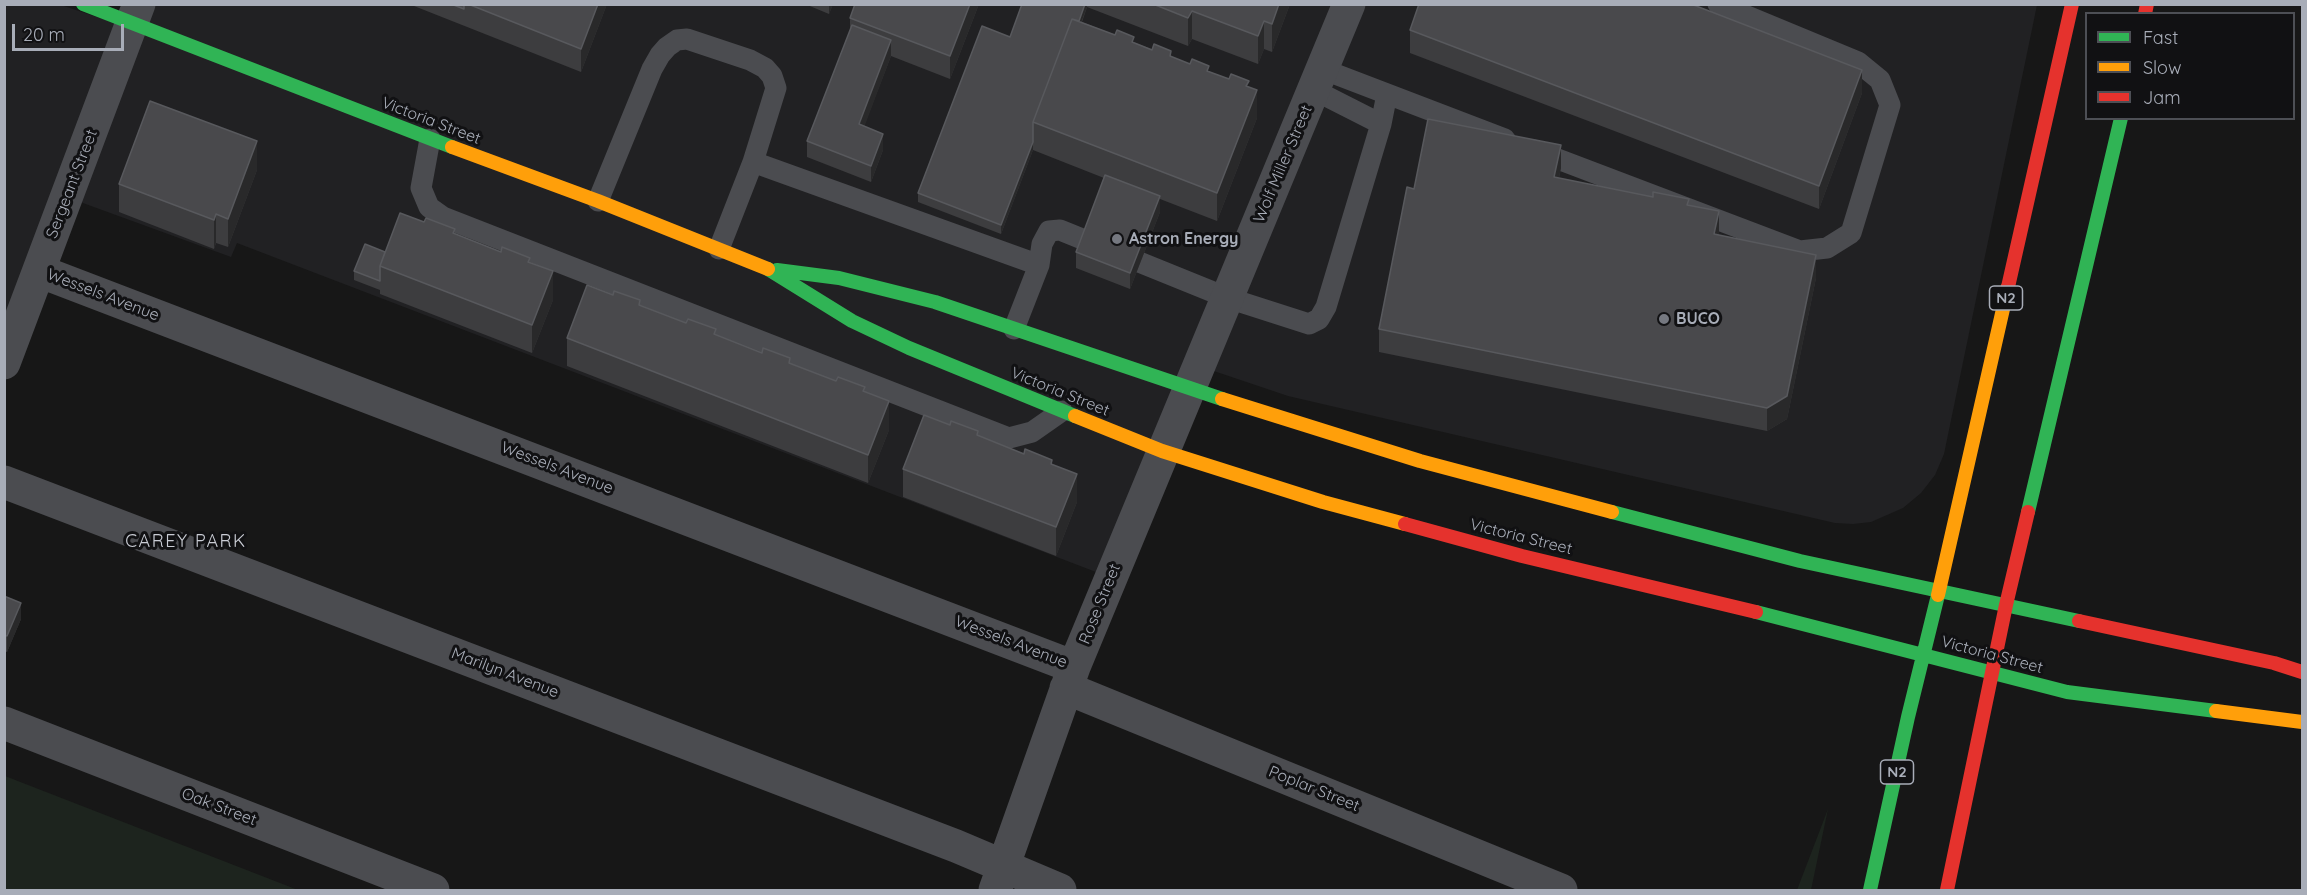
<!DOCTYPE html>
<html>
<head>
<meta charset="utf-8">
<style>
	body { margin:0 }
	#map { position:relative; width:2307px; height:895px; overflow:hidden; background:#171717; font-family:Quicksand,sans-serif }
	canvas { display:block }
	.frame { position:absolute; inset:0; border:6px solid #a8adb8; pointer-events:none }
	.legend { position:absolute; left:2085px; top:12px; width:210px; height:108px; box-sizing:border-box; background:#111113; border:2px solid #4d4f55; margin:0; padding:8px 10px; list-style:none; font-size:18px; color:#a8adb8 }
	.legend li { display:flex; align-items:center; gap:12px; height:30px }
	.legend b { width:30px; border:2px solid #4d4f55 }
	.scale { position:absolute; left:12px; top:24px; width:112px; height:27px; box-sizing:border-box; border:3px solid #a8adb8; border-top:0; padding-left:8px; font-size:18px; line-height:21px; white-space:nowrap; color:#a8adb8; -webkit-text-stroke:4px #111113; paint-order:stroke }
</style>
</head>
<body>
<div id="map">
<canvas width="2307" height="895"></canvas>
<div class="frame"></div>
<ul class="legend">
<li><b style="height:8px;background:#30b455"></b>Fast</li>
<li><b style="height:8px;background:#ff9f0a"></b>Slow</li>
<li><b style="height:8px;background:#e5322d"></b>Jam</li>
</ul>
<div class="scale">20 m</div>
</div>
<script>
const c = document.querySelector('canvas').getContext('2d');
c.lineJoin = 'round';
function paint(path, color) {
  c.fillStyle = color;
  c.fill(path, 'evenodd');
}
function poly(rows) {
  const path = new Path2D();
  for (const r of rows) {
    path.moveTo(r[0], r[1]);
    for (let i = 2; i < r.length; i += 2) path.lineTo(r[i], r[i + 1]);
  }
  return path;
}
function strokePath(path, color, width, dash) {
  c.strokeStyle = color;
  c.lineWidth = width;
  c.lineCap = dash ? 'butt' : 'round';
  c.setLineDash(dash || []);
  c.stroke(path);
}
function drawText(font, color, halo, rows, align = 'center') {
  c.font = font + ' Quicksand,sans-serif';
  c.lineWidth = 6;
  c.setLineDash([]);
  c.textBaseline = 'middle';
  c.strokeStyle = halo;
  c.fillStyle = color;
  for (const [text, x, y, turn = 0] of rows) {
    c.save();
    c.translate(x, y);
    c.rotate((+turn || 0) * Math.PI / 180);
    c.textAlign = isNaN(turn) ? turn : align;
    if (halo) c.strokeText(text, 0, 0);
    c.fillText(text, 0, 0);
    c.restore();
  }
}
const built = poly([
	[136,4,2037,5,1944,454,1935,475,1921,493,1903,508,1871,522,1853,524,1835,523,1288,396,1196,365,1109,577,237,243,231,257,61,195,5,339,5,5,61,5,127,27]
]);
const green = poly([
	[4,776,5,776,298,890,5,890],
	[1828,809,1811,890,1797,890]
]);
const lane = poly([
	[1322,69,1505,139],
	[1314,90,1381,124],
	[430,139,421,188,429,207,443,217,1009,438,1032,432,1062,411],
	[1534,150,1800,251,1827,248,1851,233,1890,105,1880,80,1858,62,1718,4],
	[753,162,1039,265,1042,244,1049,231,1060,230,1228,298,1309,324,1319,319,1326,307,1381,124,1387,94],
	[598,201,652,69,660,55,667,47,677,40,687,39,750,60,765,68,772,76,776,88,753,162,719,249],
	[1014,329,1039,265]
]);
const street = poly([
	[39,271,1074,667],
	[4,363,139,4],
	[4,482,956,846,1060,890],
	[1066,688,1561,890],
	[4,723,433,890],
	[995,890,1074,667,1349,4]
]);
const fast = poly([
	[83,4,452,147],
	[768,269,852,321,909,348,1075,416],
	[777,270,839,278,935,302,1222,399],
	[1612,512,1800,561,2079,621],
	[2028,512,2121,118],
	[1756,612,2067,692,2216,711],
	[1870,890,1908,717,1938,595]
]);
const slow = poly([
	[452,147,598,201,768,269],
	[1222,399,1420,461,1612,512],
	[1075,416,1162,451,1323,502,1405,524],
	[1938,595,2008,287],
	[2216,711,2302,722]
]);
const jam = poly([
	[2145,14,2147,4],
	[2008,287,2072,4],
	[1405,524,1522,556,1756,612],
	[2079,621,2274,663,2302,672],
	[1947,890,2006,605,2028,512]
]);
const wall = poly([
	[409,4,607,4,581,72],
	[805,4,833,4,829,14],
	[979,4,950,79,891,56,864,126,883,150,871,182,807,157,807,141,850,30,850,18],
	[1022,4,1290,4,1272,52,1264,49,1258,64,1192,39,1188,46,1087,7,1082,22,1249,87,1257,118,1217,221,1160,199,1160,212,1130,289,1076,268,1076,252,1104,178,1033,150,1001,234,918,202,918,193,1010,37],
	[1410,30,1862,93,1819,209,1410,53],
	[1561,168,1559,178,1689,205,1719,235,1816,278,1787,419,1767,431,1379,352,1379,329,1414,189],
	[257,170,228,247,216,243,214,249,119,212,119,184],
	[455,234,530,263,553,300,532,353,380,294,380,290,354,280,354,271,385,252],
	[640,305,790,363,889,430,868,483,567,366,567,338],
	[978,436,1052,465,1077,502,1056,556,903,497,903,469],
	[4,596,21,619,7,652,4,651]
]);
const shadedWall = poly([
	[598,4,607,4,581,72,581,49],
	[829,4,833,4,829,14],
	[970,4,979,4,950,79,950,56],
	[1085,4,1087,4,1087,7,1042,125],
	[1279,4,1290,4,1272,52,1272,24],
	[1192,11,1192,39,1188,46,1188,18],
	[1264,21,1264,49,1258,64,1258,36],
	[891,40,891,56,859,141,859,124],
	[1862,70,1862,93,1819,209,1819,186],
	[1257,90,1257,118,1217,221,1217,193],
	[883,134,883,150,871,182,871,166],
	[257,141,257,170,228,247,228,219],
	[1033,142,1033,150,1001,234,1001,225],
	[1561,145,1561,168,1554,200,1554,177],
	[1160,196,1160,212,1130,289,1130,273],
	[1719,211,1719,234,1714,257,1714,234],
	[216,214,216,243,214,249,214,220],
	[1816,255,1816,278,1787,419,1767,431,1767,408],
	[553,271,553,300,532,353,532,325],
	[889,401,889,430,868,483,868,455],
	[1077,474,1077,502,1056,556,1056,527],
	[21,603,21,619,7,652,7,636]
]);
const building = poly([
	[451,4,464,4,464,9,451,4],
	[468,4,598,4,581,49,468,4],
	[855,4,970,4,950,56,850,18,855,4],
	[1022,4,1085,4,1079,21,1072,19,1033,122,1033,142,1001,225,918,193,982,26,1010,37,1022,4],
	[1153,4,1279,4,1272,24,1264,21,1258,36,1192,11,1188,18,1153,4],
	[1419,4,1691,4,1862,70,1819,186,1410,30,1419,4],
	[1072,19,1115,35,1117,30,1134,37,1132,42,1152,50,1154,44,1171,51,1170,56,1190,64,1192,59,1209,66,1207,71,1229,79,1231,74,1249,81,1246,86,1257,90,1217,193,1033,122,1072,19],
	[852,25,891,40,859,124,883,134,871,166,807,141,852,25],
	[150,101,257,141,228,219,216,214,214,220,119,184,150,101],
	[1428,119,1561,145,1554,177,1653,197,1653,192,1689,199,1687,205,1719,211,1714,234,1816,255,1787,396,1767,408,1379,329,1407,187,1414,189,1428,119],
	[1105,175,1160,196,1130,273,1076,252,1105,175],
	[400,213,424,222,426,218,455,229,453,233,501,252,502,247,530,258,528,262,553,271,532,325,380,266,400,213],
	[365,244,385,252,380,266,380,281,354,271,365,244],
	[587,285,613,295,614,291,640,300,639,305,686,323,688,319,716,329,714,334,762,353,763,348,790,358,789,363,836,381,838,377,865,387,863,391,889,401,868,455,567,338,587,285],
	[924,415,950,425,951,421,978,431,977,435,1024,454,1025,449,1052,460,1051,464,1077,474,1056,527,903,469,924,415],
	[4,596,21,603,7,636,4,635,4,596]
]);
const markers = [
	[1117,239,6,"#757880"],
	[1664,319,6,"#757880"]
];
const shields = [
	[2006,298,33],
	[1897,772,33]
];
const shieldNames = [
	["N2",2006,298],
	["N2",1897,772]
];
const streetNames = [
	["Victoria Street",431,121,21],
	["Wolf Miller Street",1283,164,-67],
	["Sergeant Street",72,184,-69],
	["Wessels Avenue",103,295,21],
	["Victoria Street",1060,392,22],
	["Wessels Avenue",557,468,21],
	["Victoria Street",1521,537,14],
	["Rose Street",1100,604,-68],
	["Wessels Avenue",1011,642,21],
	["Victoria Street",1992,655,15],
	["Marilyn Avenue",505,673,21],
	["Poplar Street",1314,789,22],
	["Oak Street",219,807,21]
];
const poiNames = [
	["Astron Energy",1129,239],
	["BUCO",1676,319]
];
const neighbourhoodNames = [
	["CAREY PARK",186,542]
];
paint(built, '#212123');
paint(green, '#1d241e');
strokePath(lane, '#4b4c50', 21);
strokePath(street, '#4b4c50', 33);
strokePath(fast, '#30b455', 14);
strokePath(slow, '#ff9f0a', 14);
strokePath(jam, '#e5322d', 14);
paint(wall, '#3d3d3f');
paint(shadedWall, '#29292a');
paint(building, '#49494c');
strokePath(building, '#58595d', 1.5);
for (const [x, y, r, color] of markers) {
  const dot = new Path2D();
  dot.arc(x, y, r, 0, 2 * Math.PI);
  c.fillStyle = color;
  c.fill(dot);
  strokePath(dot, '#111113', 2);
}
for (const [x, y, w] of shields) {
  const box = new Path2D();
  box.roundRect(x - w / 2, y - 12, w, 24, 4.5);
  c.fillStyle = '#111113';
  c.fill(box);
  strokePath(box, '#a8adb8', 1.5);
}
drawText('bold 15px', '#a8adb8', null, shieldNames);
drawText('16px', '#a8adb8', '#111113', streetNames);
drawText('bold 16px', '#a8adb8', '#111113', poiNames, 'left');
c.letterSpacing = '1.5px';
drawText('18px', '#c9ccd4', '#111113', neighbourhoodNames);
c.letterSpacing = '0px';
</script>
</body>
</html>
